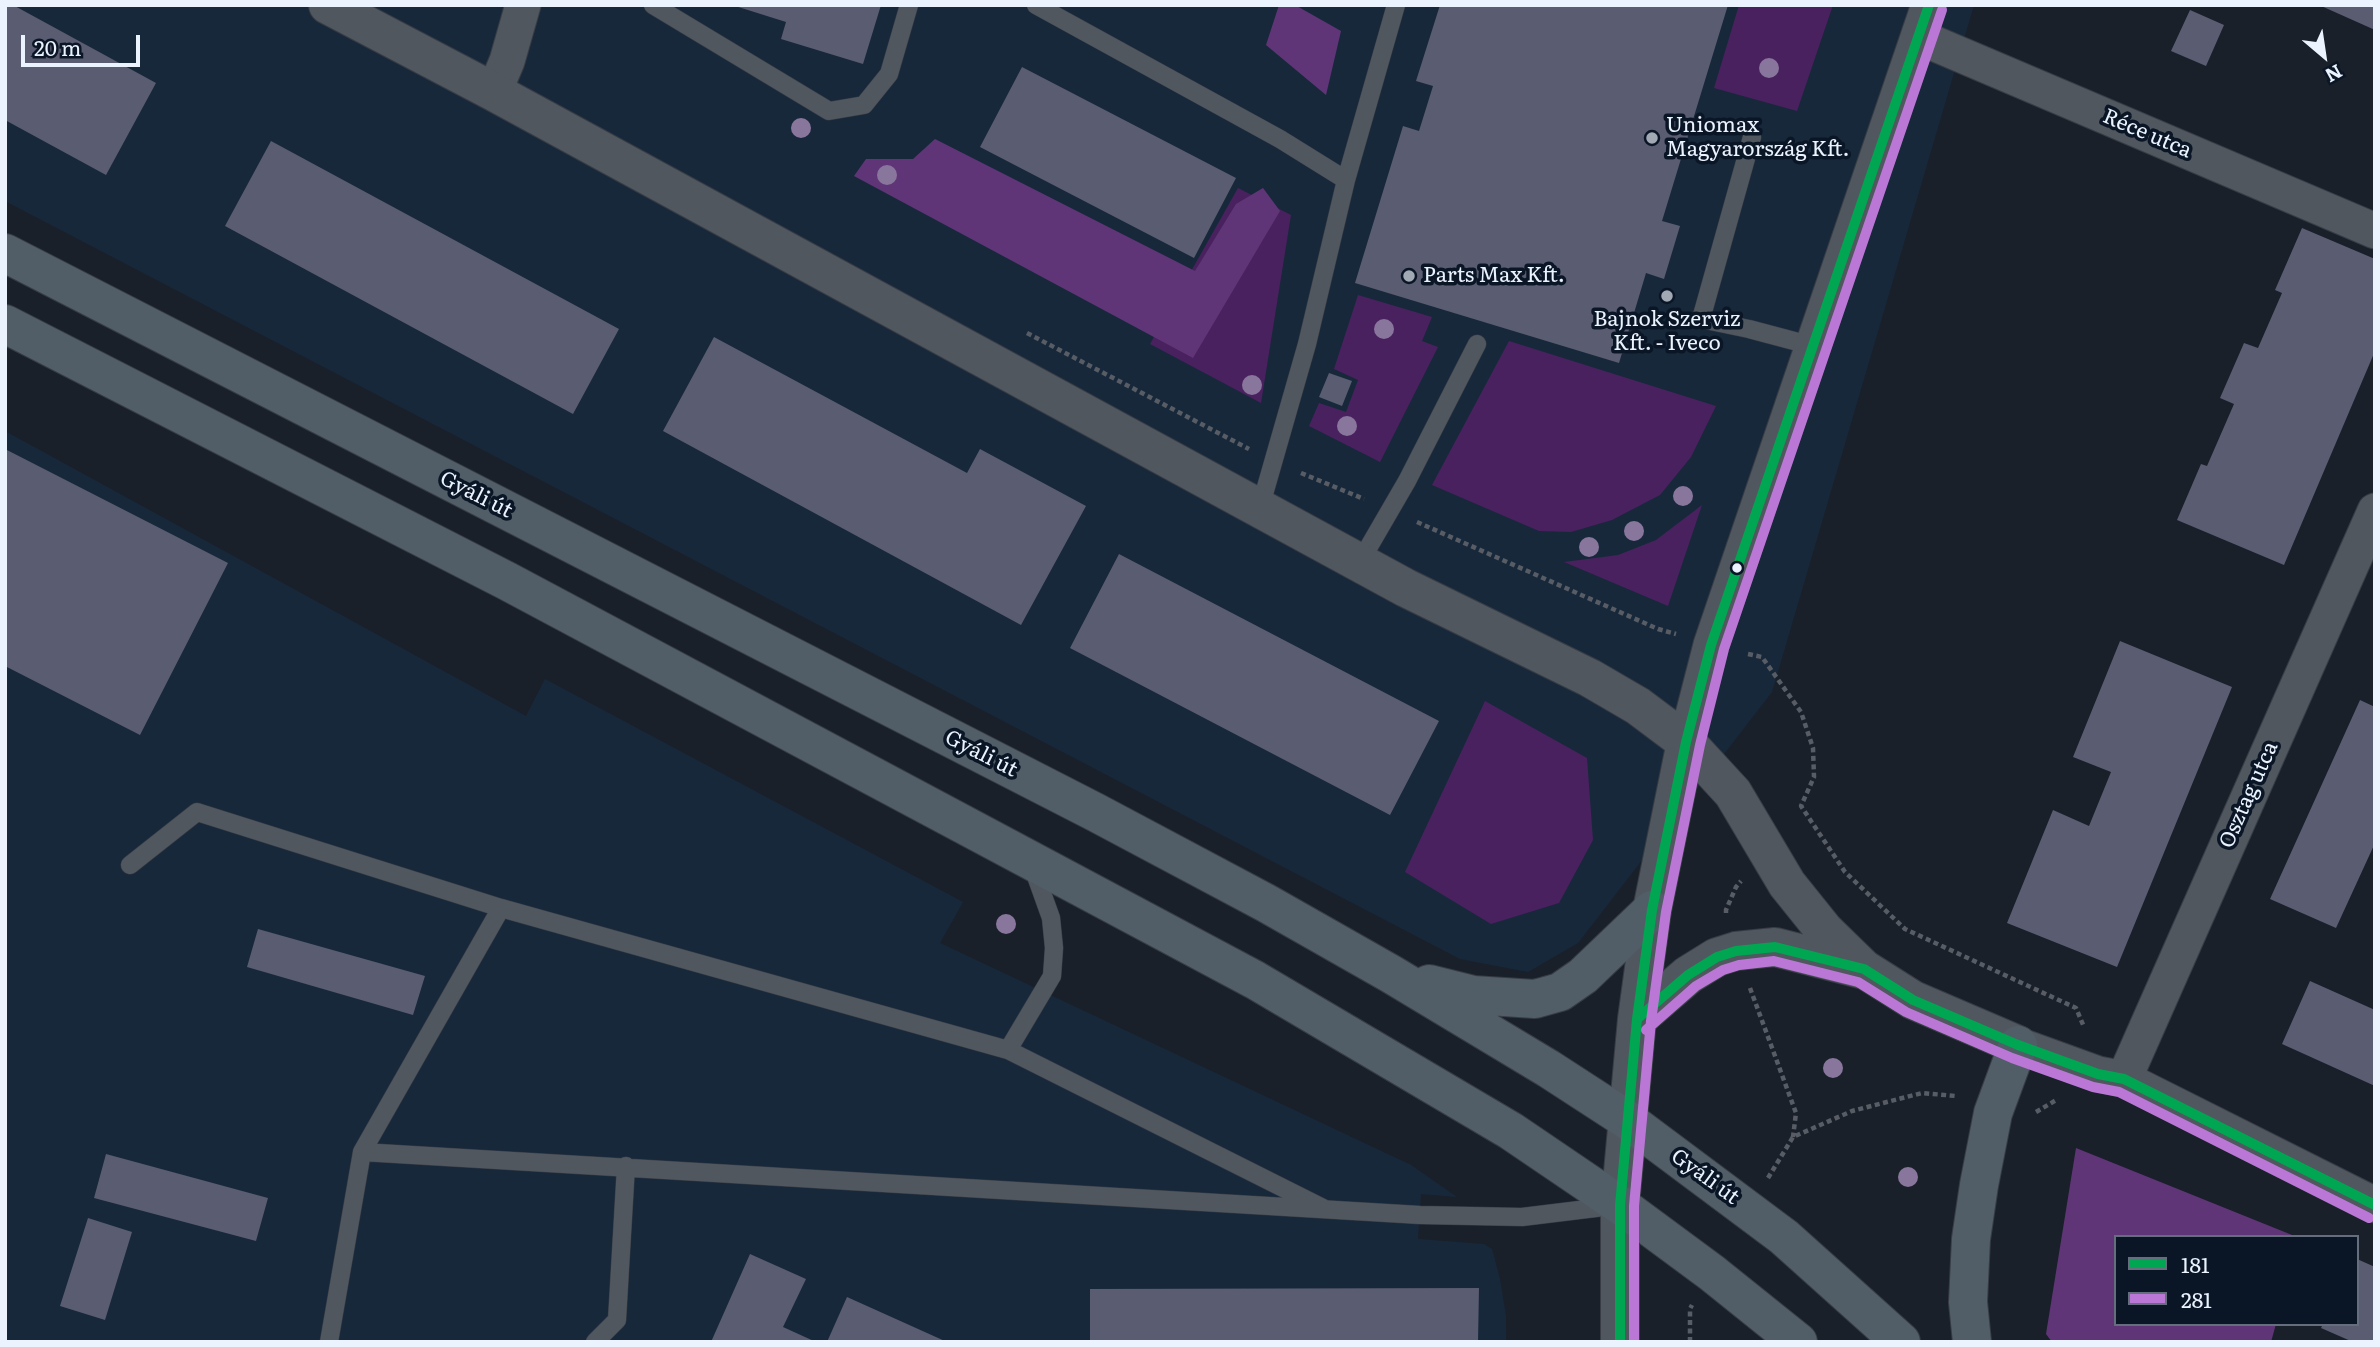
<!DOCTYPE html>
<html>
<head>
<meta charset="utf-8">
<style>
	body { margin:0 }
	#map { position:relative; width:2380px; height:1347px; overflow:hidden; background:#19202a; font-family:Literata,serif }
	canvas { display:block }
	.frame { position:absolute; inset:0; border:7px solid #eaf3fe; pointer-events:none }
	.legend { position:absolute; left:2114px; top:1235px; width:245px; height:91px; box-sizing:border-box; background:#0a1626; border:2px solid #646e7c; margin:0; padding:9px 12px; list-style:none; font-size:21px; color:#eaf3fe }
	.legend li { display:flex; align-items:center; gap:14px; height:35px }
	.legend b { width:35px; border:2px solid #646e7c }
	.north { position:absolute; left:2289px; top:21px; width:70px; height:70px; -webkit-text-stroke:5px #0a1626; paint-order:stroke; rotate:151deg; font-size:19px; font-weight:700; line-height:28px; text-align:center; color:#eaf3fe }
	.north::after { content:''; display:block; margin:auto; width:24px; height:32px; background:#eaf3fe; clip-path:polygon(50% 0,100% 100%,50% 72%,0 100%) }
	.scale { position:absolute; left:21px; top:35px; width:119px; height:32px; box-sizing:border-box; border:4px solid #eaf3fe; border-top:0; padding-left:9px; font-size:21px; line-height:24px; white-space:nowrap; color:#eaf3fe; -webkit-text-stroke:5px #0a1626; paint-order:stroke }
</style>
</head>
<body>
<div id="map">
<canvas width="2380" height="1347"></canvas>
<div class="frame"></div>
<ul class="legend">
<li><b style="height:9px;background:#00a651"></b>181</li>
<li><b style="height:9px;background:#ba77d6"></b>281</li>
</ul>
<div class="north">N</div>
<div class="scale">20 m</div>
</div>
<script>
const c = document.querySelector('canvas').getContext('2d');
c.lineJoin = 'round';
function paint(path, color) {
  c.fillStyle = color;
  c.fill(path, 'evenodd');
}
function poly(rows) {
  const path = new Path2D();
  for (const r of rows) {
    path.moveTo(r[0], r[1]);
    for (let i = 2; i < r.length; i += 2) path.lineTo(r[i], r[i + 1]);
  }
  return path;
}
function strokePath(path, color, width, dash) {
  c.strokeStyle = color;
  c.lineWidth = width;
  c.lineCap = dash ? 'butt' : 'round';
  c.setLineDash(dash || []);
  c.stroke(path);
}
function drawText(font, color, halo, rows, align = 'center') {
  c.font = font + ' Literata,serif';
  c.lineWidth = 7;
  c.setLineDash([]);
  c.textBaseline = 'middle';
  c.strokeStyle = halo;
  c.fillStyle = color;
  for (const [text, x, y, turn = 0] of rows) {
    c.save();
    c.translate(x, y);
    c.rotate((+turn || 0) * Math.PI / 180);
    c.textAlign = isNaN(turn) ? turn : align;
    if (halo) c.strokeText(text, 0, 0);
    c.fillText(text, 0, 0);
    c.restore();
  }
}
const built = poly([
	[5,5,1974,5,1772,692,1578,943,1528,972,1460,959,5,201],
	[5,431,526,716,545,679,963,902,940,943,1411,1165,1457,1197,1421,1194,1418,1239,1484,1244,1492,1249,1500,1279,1506,1316,1506,1342,5,1342]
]);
const green = poly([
	[1739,5,1833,5,1797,111,1714,88],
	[1238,188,1291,215,1261,403,1150,344],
	[1358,295,1432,317,1422,341,1438,347,1380,462,1309,426,1319,403,1346,412,1358,380,1334,369],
	[1509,341,1716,406,1691,457,1660,495,1612,520,1571,532,1539,531,1432,485],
	[1702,505,1668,606,1564,562,1618,555,1656,540],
	[1485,701,1587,758,1593,840,1559,903,1491,924,1405,872]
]);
const forest = poly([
	[1279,5,1295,5,1341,31,1326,95,1266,45],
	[935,139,1195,271,1236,204,1263,188,1280,211,1193,358,854,176,866,159,913,159],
	[2076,1148,2297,1237,2116,1237,2116,1324,2276,1324,2271,1342,2052,1342,2046,1334]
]);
const building = poly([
	[5,5,13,5,156,83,106,175,5,120],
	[732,5,881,5,863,64,781,39,786,22],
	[1440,5,1728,5,1662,221,1680,226,1664,279,1646,273,1619,363,1355,283,1403,126,1419,131,1433,86,1416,81],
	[2319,5,2375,5,2375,30],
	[2190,10,2224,25,2206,66,2171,51],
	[1022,67,1236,178,1194,258,980,147],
	[271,141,619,329,573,414,225,226],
	[2302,228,2375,259,2375,351,2284,565,2177,520,2201,464,2207,466,2234,404,2220,398,2244,343,2258,348,2282,293,2275,290],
	[714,337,967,473,980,449,1086,506,1021,625,663,431],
	[1329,373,1352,381,1342,406,1319,397],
	[5,449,228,563,140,735,5,666],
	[1119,554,1439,721,1390,815,1070,648],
	[2120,641,2232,687,2117,967,2007,923,2053,810,2089,826,2111,772,2073,757],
	[2360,700,2375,707,2375,843,2336,928,2270,899],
	[258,929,425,976,413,1015,247,967],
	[2310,981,2375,1010,2375,1086,2282,1044],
	[106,1154,268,1198,256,1241,94,1198],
	[88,1218,132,1232,105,1320,60,1306],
	[750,1254,806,1279,783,1327,816,1342,711,1342],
	[2357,1259,2375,1267,2375,1342,2353,1342,2321,1328,2323,1324,2357,1324],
	[1479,1288,1478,1342,1090,1342,1090,1289],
	[847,1297,947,1342,827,1342]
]);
const path = poly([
	[1027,333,1249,449],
	[1301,473,1364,499],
	[1417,522,1658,629,1676,634],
	[1748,654,1762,657,1801,712,1813,748,1814,777,1801,806,1845,872,1905,929,2076,1008,2084,1027],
	[1726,913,1726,910,1736,887,1741,881],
	[1750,988,1796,1113,1793,1137],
	[2036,1112,2058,1099],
	[1768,1178,1793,1137,1852,1111,1922,1093,1956,1096],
	[1690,1342,1690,1309,1692,1305]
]);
const lane = poly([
	[653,5,829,111,864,105,889,74,909,5],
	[1036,5,1280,139,1346,180],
	[1752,137,1701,319,1749,329,1813,346],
	[1260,508,1307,344,1346,180,1396,5],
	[1360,562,1407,481,1477,344],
	[130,865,197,812,501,908,1008,1050,1323,1208],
	[1008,1050,1052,976,1054,948,1051,918,1032,865],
	[362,1152,1420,1215,1522,1217,1612,1206],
	[329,1342,362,1152,501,908],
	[595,1342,617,1320,626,1166]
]);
const street = poly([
	[1919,37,2375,231],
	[494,92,507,61,523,5],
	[1686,742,1711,645,1929,5],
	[2018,1045,2098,1074,2124,1079,2375,1205],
	[2124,1079,2375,511]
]);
const secondary = poly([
	[328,5,494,92,1406,588,1590,678,1638,706,1686,742,1733,793,1787,884,1824,930,1864,969,1913,1000,2018,1045],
	[1637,1019,1688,975,1717,957,1736,951,1775,947,1861,969],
	[1620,1342,1620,1205,1637,1019,1652,910,1686,742]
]);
const primary = poly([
	[5,253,1095,812,1266,903,1391,974,1549,1069,1626,1119,1784,1237,1901,1342],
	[5,324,507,581,1255,980,1511,1131,1620,1205,1712,1273,1798,1342],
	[1429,984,1473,995,1535,999,1560,992,1583,976,1652,910],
	[1972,1342,1968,1302,1971,1239,1979,1185,1993,1113,2018,1045]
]);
const bus1 = poly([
	[1637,1019,1688,975,1717,957,1736,951,1775,947,1864,969,1913,1000,2018,1045,2098,1074,2124,1079,2375,1205],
	[1620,1342,1620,1205,1637,1019,1652,910,1686,742,1711,645,1929,5]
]);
const bus2 = poly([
	[1646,1030,1696,986,1723,970,1739,965,1774,961,1858,982,1906,1012,2012,1058,2093,1087,2119,1092,2369,1218],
	[1634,1342,1634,1206,1651,1021,1666,912,1700,745,1724,649,1942,10]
]);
const trees = [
	[1769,68],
	[801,128],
	[887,175],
	[1384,329],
	[1252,385],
	[1347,426],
	[1683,496],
	[1634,531],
	[1589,547],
	[1006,924],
	[1833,1068],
	[1908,1177]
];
const markers = [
	[1652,138,7,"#a1a9b4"],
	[1409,276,7,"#a1a9b4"],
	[1667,296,7,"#a1a9b4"],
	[1737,568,6,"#eaf3fe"]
];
const poiNames = [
	["Uniomax",1666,126],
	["Magyarország Kft.",1666,150],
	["Parts Max Kft.",1423,276],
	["Bajnok Szerviz",1667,320,"center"],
	["Kft. - Iveco",1667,344,"center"]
];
const streetNames = [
	["Réce utca",2147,134,23],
	["Gyáli út",476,495,27],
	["Gyáli út",981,754,27],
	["Osztag utca",2249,795,-66],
	["Gyáli út",1705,1177,36]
];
paint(built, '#18283b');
paint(green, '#49215f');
paint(forest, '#603577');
paint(building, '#5a5c71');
strokePath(lane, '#373c45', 19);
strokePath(street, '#373c45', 37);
strokePath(secondary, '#373c45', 40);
strokePath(primary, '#373c45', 40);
strokePath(path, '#585d65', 4.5, [5, 3.5]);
strokePath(lane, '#50575f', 18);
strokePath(street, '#50575f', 35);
strokePath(secondary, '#50575f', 38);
strokePath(primary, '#515e67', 38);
strokePath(bus1, '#00a651', 10);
strokePath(bus2, '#ba77d6', 10);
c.fillStyle = '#89769c';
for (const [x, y] of trees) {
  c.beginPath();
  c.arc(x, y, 10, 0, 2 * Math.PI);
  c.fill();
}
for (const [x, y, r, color] of markers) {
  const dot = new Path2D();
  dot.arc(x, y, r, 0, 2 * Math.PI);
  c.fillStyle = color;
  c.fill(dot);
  strokePath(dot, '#0a1626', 2.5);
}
drawText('21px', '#eaf3fe', '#0a1626', poiNames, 'left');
drawText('21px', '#eaf3fe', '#0a1626', streetNames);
</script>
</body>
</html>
